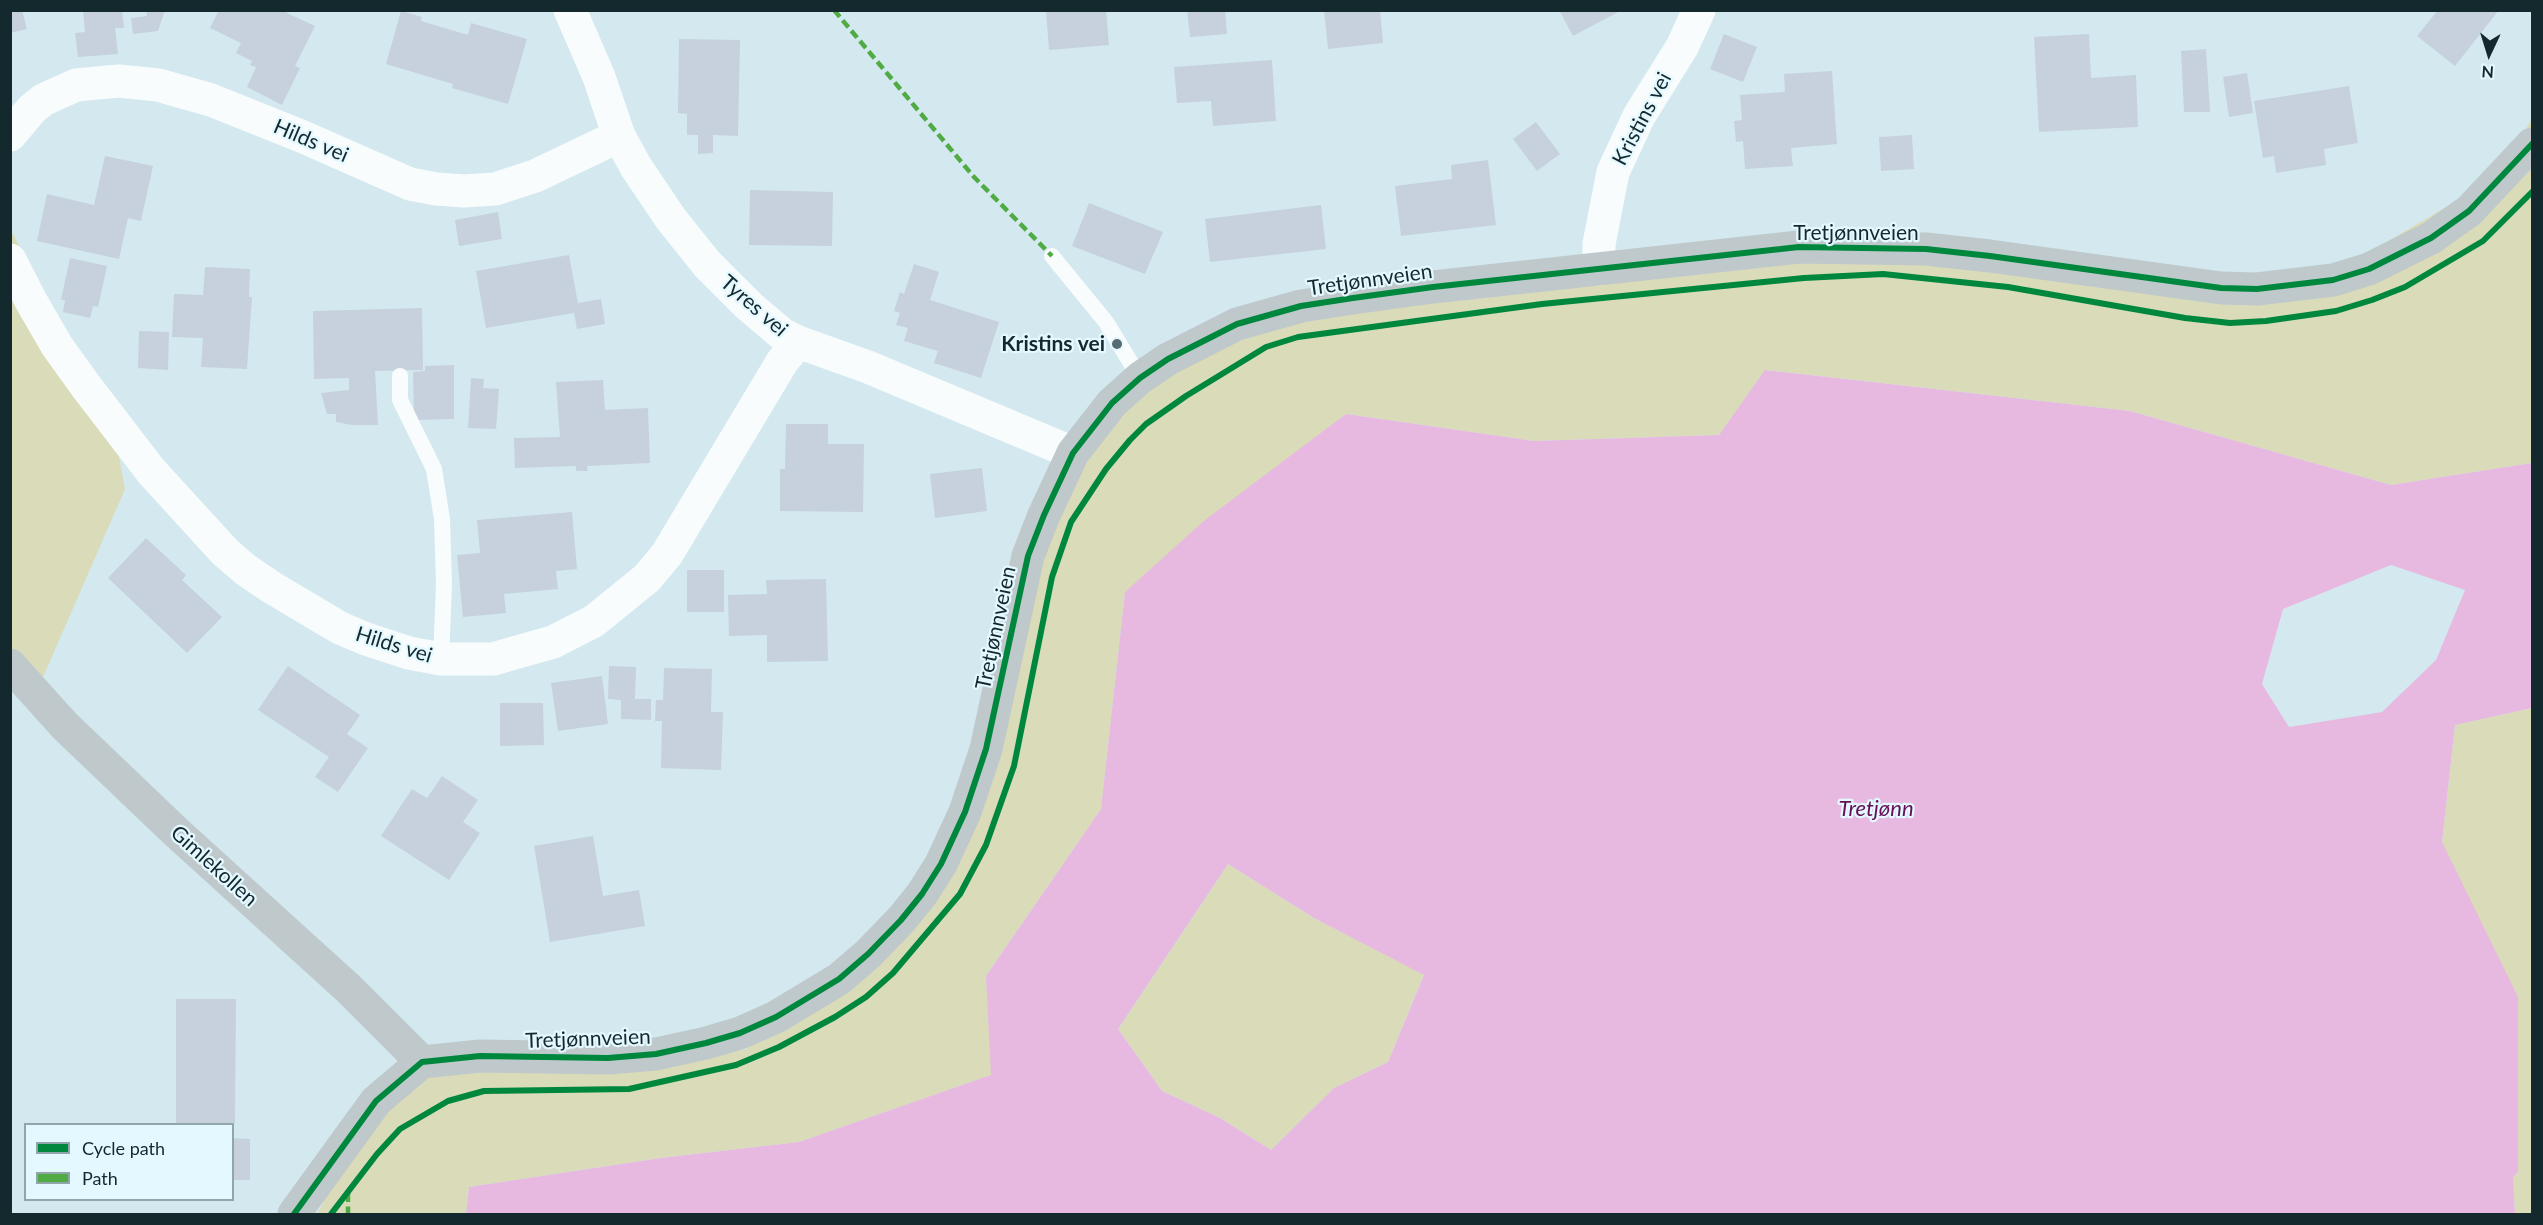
<!DOCTYPE html>
<html>
<head>
<meta charset="utf-8">
<style>
	body { margin:0 }
	#map { position:relative; width:2543px; height:1225px; overflow:hidden; background:#d3e9ef; font-family:Lato,sans-serif }
	canvas { display:block }
	.frame { position:absolute; inset:0; border:12px solid #14292e; pointer-events:none }
	.legend { position:absolute; left:24px; top:1123px; width:210px; height:78px; box-sizing:border-box; background:#e4f9ff; border:2px solid #91a6ab; margin:0; padding:8px 10px; list-style:none; font-size:18px; color:#14292e }
	.legend li { display:flex; align-items:center; gap:12px; height:30px }
	.legend b { width:30px; border:2px solid #91a6ab }
	.north { position:absolute; left:2459px; top:24px; width:60px; height:60px; -webkit-text-stroke:4px #e4f9ff; paint-order:stroke; rotate:184deg; font-size:16px; font-weight:700; line-height:24px; text-align:center; color:#14292e }
	.north::after { content:''; display:block; margin:auto; width:21px; height:27px; background:#14292e; clip-path:polygon(50% 0,100% 100%,50% 72%,0 100%) }
</style>
</head>
<body>
<div id="map">
<canvas width="2543" height="1225"></canvas>
<div class="frame"></div>
<ul class="legend">
<li><b style="height:8px;background:#00873e"></b>Cycle path</li>
<li><b style="height:8px;background:#51ab44"></b>Path</li>
</ul>
<div class="north">N</div>
</div>
<script>
const c = document.querySelector('canvas').getContext('2d');
c.lineJoin = 'round';
function paint(path, color) {
  c.fillStyle = color;
  c.fill(path, 'evenodd');
}
function poly(rows) {
  const path = new Path2D();
  for (const r of rows) {
    path.moveTo(r[0], r[1]);
    for (let i = 2; i < r.length; i += 2) path.lineTo(r[i], r[i + 1]);
  }
  return path;
}
function strokePath(path, color, width, dash) {
  c.strokeStyle = color;
  c.lineWidth = width;
  c.lineCap = dash ? 'butt' : 'round';
  c.setLineDash(dash || []);
  c.stroke(path);
}
function drawText(font, color, halo, rows, align = 'center') {
  c.font = font + ' Lato,sans-serif';
  c.lineWidth = 4.5;
  c.setLineDash([]);
  c.textBaseline = 'middle';
  c.strokeStyle = halo;
  c.fillStyle = color;
  for (const [text, x, y, turn = 0] of rows) {
    c.save();
    c.translate(x, y);
    c.rotate((+turn || 0) * Math.PI / 180);
    c.textAlign = isNaN(turn) ? turn : align;
    if (halo) c.strokeText(text, 0, 0);
    c.fillText(text, 0, 0);
    c.restore();
  }
}
const green = poly([
	[2532,119,2532,463,2391,485,2130,411,1766,370,1719,435,1534,441,1346,414,1125,592,1101,809,986,976,992,1075,799,1142,661,1158,469,1187,466,1214,317,1214,394,1072,514,1055,745,1050,917,918,1054,482,1150,351,1378,299,1831,235,2295,296,2497,177],
	[10,229,111,412,125,489,37,691,11,662],
	[2532,708,2532,1214,2515,1214,2513,1177,2518,1172,2442,842,2455,725],
	[1228,864,1314,918,1424,974,1388,1062,1334,1088,1271,1150,1220,1118,1162,1091,1118,1029]
]);
const water = poly([
	[1765,370,2130,411,2391,485,2532,463,2532,708,2455,725,2442,842,2518,997,2518,1172,2513,1177,2515,1214,466,1214,469,1187,661,1158,799,1142,991,1075,986,976,1101,809,1125,592,1205,520,1346,414,1534,441,1719,435],
	[2391,565,2465,590,2436,660,2382,712,2289,727,2262,684,2283,609],
	[1228,864,1314,918,1424,975,1388,1062,1334,1088,1271,1150,1220,1118,1162,1091,1118,1029]
]);
const building = poly([
	[10,10,22,10,27,29,10,33],
	[83,10,122,10,124,28,115,28,118,54,78,57,75,33,85,32],
	[146,10,165,10,158,31,133,34,131,18,147,16],
	[219,10,288,10,287,13,315,26,295,66,300,68,282,105,247,87,256,67,250,65,252,61,236,53,241,43,210,28],
	[1046,10,1106,10,1109,45,1049,50],
	[1187,10,1225,10,1227,34,1190,37],
	[1324,10,1380,10,1383,43,1328,49],
	[1559,10,1622,10,1573,36],
	[2438,10,2499,10,2455,66,2417,36],
	[401,11,422,17,421,21,468,35,471,23,527,39,508,104,452,88,453,84,386,64],
	[1724,34,1757,47,1743,82,1710,69],
	[2089,34,2091,78,2136,75,2138,127,2039,132,2034,37],
	[679,39,740,40,738,136,713,135,713,153,698,154,698,135,687,135,687,114,678,113],
	[2206,49,2210,112,2184,112,2181,51],
	[1272,60,1276,121,1213,126,1211,101,1177,103,1174,67],
	[1832,71,1837,144,1791,148,1793,166,1745,169,1743,141,1736,142,1734,121,1742,120,1740,95,1785,92,1784,74],
	[2247,73,2253,113,2229,117,2223,77],
	[2349,86,2358,143,2324,149,2326,165,2276,173,2274,156,2263,158,2254,101],
	[1536,122,1560,154,1537,171,1513,139],
	[1912,135,1914,169,1881,171,1879,137],
	[105,156,153,166,141,221,128,218,119,259,37,241,47,194,94,205],
	[1488,160,1496,225,1401,236,1395,186,1452,179,1451,165],
	[750,190,833,192,832,246,749,245],
	[1089,203,1163,232,1145,274,1072,246],
	[1321,205,1326,249,1210,262,1205,219],
	[498,212,502,239,459,246,455,220],
	[569,255,578,303,601,299,605,324,577,329,574,313,486,328,476,271],
	[70,258,107,266,98,307,93,306,90,318,63,312,65,300,61,300],
	[914,264,939,272,930,300,999,322,981,378,934,363,938,351,904,341,908,328,896,325,900,313,894,311,900,292,904,294],
	[205,267,250,269,249,297,252,297,247,369,201,367,203,338,172,337,174,294,203,295],
	[422,308,423,370,375,371,378,425,352,425,336,422,336,414,327,414,321,393,349,390,349,378,314,379,313,311],
	[139,331,169,332,168,370,138,368],
	[454,365,454,419,414,420,413,372,425,371,425,366],
	[471,378,484,379,483,388,499,389,496,429,468,428],
	[603,380,605,410,648,408,650,463,587,466,588,471,576,471,576,466,515,468,514,438,560,437,556,382],
	[786,424,828,424,828,444,864,444,863,512,780,511,780,469,785,469],
	[982,468,987,511,935,518,930,474],
	[572,512,577,569,556,571,558,589,504,594,506,613,463,617,457,555,480,553,477,520],
	[146,538,186,575,182,580,222,617,187,653,108,578],
	[687,570,724,570,724,612,687,612],
	[826,579,828,661,767,662,767,635,729,636,728,595,767,594,766,580],
	[288,666,360,715,347,734,368,748,338,792,315,777,329,757,258,710],
	[609,666,636,667,635,699,651,699,651,720,621,719,621,700,608,699],
	[664,668,712,669,711,712,723,712,721,770,661,768,662,721,655,721,656,700,663,700],
	[602,676,608,724,558,731,551,683],
	[500,703,543,703,544,745,500,746],
	[442,776,478,800,463,822,480,833,449,880,381,836,412,789,427,798],
	[593,836,603,896,639,890,645,926,550,942,534,846],
	[176,999,236,999,235,1123,176,1123],
	[232,1138,250,1139,250,1180,232,1180]
]);
const lane = poly([
	[1052,256,1106,322,1140,378],
	[400,376,400,400,434,469,442,519,444,584,441,659]
]);
const street = poly([
	[570,10,599,77,619,136,636,167,671,219,707,264,749,306,782,334,798,342,868,367,1073,453],
	[10,135,32,109,43,100,76,85,119,81,158,85,211,100,301,136,410,184,436,189,464,191,495,189,535,176,619,136],
	[10,260,31,301,57,346,85,385,151,471,225,552,246,570,271,587,340,628,366,639,409,653,441,659,493,659,553,642,594,621,647,578,667,554,782,362,798,342],
	[1599,269,1599,244,1613,172,1639,116,1682,47,1699,10]
]);
const secondary = poly([
	[10,665,65,726,176,832,349,989,422,1062],
	[294,1214,376,1101,422,1062,480,1056,608,1058,656,1054,706,1043,740,1033,776,1017,839,979,868,954,901,920,922,894,941,864,965,812,986,749,1028,556,1044,515,1073,453,1112,403,1140,378,1168,359,1237,324,1301,306,1353,298,1433,287,1799,247,1926,249,1990,256,2221,288,2257,289,2333,280,2369,269,2431,238,2469,211,2532,144]
]);
const quiet = poly([
	[834,10,974,177,1052,256],
	[348,1193,348,1214]
]);
const cycleway = poly([
	[294,1214,376,1101,422,1062,480,1056,608,1058,656,1054,706,1043,740,1033,776,1017,839,979,868,954,901,920,922,894,941,864,965,812,986,749,1028,556,1044,515,1073,453,1112,403,1140,378,1168,359,1237,324,1301,306,1353,298,1433,287,1799,247,1926,249,1990,256,2221,288,2257,289,2333,280,2369,269,2431,238,2469,211,2532,144],
	[331,1214,377,1154,400,1129,448,1101,484,1091,629,1089,736,1065,779,1047,835,1017,866,997,893,973,960,894,986,845,1014,766,1052,577,1071,522,1106,469,1130,440,1146,424,1186,396,1266,347,1298,337,1542,304,1804,278,1883,274,2008,287,2185,318,2230,323,2266,321,2336,311,2372,300,2405,287,2483,241,2532,192]
]);
const markers = [
	[1117,344,6,"#576c72"]
];
const streetNames = [
	["Kristins vei",1642,119,-62],
	["Hilds vei",311,141,23],
	["Tretjønnveien",1856,233],
	["Tretjønnveien",1370,280,-8],
	["Tyres vei",754,306,41],
	["Tretjønnveien",996,628,-78],
	["Hilds vei",394,645,17],
	["Gimlekollen",214,866,42],
	["Tretjønnveien",588,1039,-2]
];
const poiNames = [
	["Kristins vei",1105,344]
];
const waterNames = [
	["Tretjønn",1876,809]
];
paint(green, '#dadbb9');
paint(water, '#e7b9e1');
paint(building, '#c6d1dd');
strokePath(lane, '#f8fcfd', 16);
strokePath(street, '#f8fcfd', 33);
strokePath(secondary, '#bfc9cc', 33);
strokePath(quiet, '#51ab44', 4.5, [9, 4.5]);
strokePath(cycleway, '#00873e', 6);
for (const [x, y, r, color] of markers) {
  const dot = new Path2D();
  dot.arc(x, y, r, 0, 2 * Math.PI);
  c.fillStyle = color;
  c.fill(dot);
  strokePath(dot, '#e4f9ff', 2);
}
drawText('21px', '#14292e', '#e4f9ff', streetNames);
drawText('bold 21px', '#14292e', '#e4f9ff', poiNames, 'right');
drawText('italic 22px', '#660e56', '#e4f9ff', waterNames);
</script>
</body>
</html>
